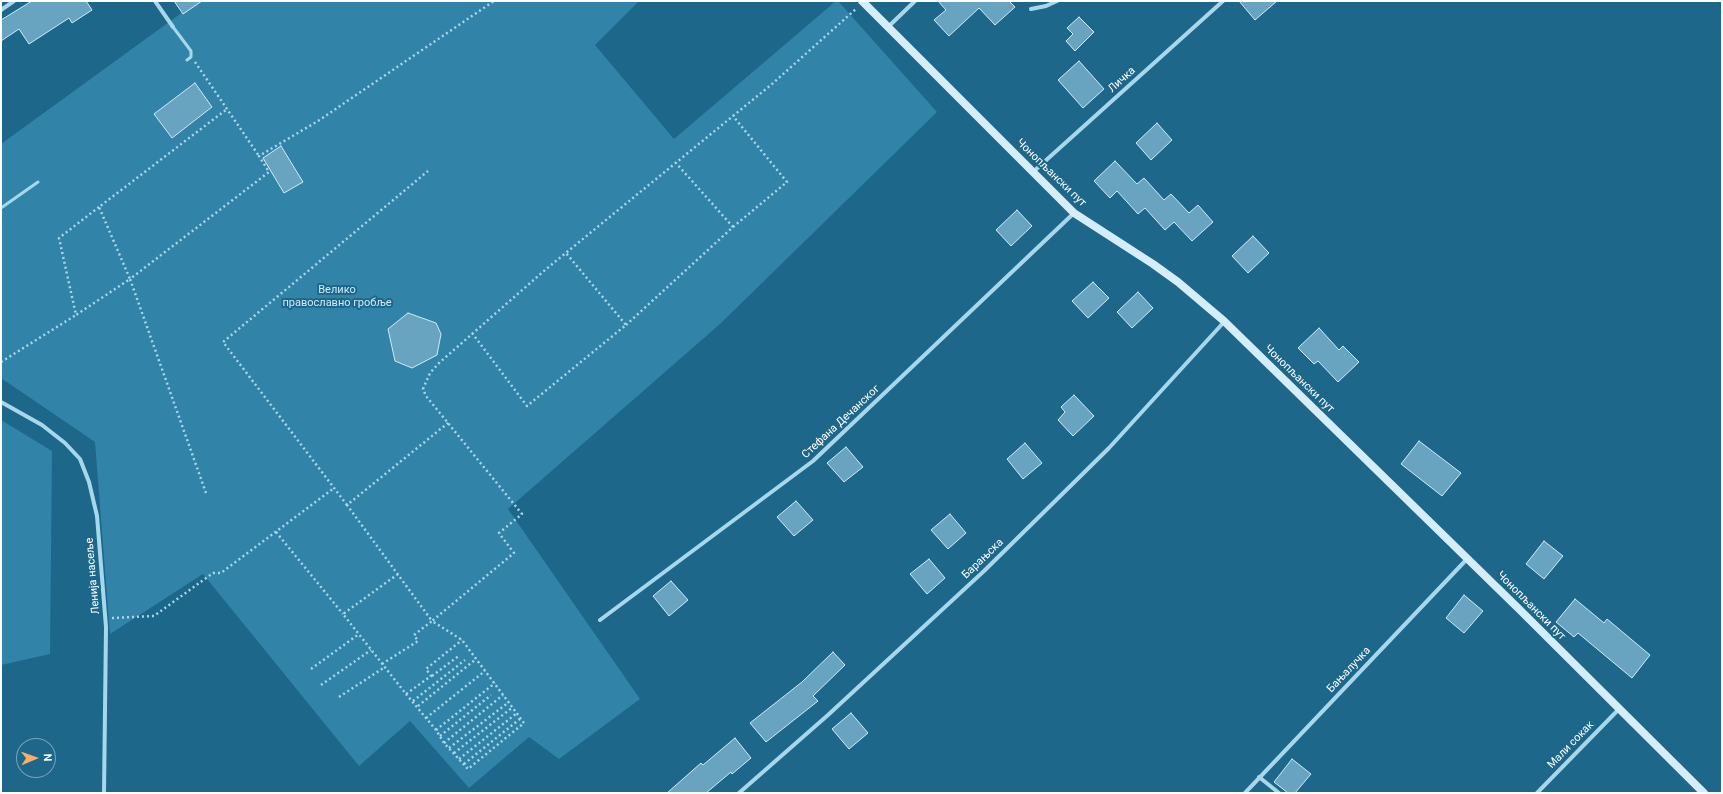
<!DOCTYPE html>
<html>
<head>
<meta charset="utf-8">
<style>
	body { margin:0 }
	#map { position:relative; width:1723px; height:794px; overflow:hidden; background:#1d678a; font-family:Roboto,sans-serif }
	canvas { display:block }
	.frame { position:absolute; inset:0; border:2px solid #fff; pointer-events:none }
	.north { position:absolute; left:16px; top:738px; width:40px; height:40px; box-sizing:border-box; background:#1d678a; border:1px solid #77a4b9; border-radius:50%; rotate:88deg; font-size:11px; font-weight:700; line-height:16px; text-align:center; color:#fff }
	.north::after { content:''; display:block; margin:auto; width:14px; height:18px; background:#fbad67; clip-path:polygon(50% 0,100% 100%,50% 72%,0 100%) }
</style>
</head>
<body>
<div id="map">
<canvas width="1723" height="794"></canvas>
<div class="frame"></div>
<div class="north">N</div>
</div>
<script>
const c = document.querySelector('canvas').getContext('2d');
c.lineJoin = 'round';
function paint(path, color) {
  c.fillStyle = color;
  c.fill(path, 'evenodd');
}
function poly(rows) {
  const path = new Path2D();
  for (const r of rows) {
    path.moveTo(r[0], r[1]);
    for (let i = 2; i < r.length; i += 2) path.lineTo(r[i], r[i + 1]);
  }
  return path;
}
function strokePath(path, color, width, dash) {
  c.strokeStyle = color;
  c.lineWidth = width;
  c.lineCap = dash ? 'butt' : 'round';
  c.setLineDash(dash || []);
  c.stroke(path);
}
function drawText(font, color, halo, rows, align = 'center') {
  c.font = font + ' Roboto,sans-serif';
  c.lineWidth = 4;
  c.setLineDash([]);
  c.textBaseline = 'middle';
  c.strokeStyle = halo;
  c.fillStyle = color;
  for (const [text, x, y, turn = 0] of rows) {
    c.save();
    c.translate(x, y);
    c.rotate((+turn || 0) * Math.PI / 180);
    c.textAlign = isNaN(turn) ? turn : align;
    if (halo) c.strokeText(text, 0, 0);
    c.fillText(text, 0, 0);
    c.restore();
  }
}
const green = poly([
	[198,1,639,1,595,45,674,139,836,1,838,1,937,112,720,324,508,509,640,699,559,759,529,737,469,788,410,721,359,766,203,574,110,634,95,442,1,378,1,144],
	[1,420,52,451,50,654,1,665]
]);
const building = poly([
	[32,1,86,1,92,10,72,23,69,18,29,44,19,29,1,41,1,20,32,1],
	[174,1,202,1,183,14,174,1],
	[938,1,1009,1,1015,7,995,25,979,8,949,36,934,20,946,10,938,1],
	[1239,1,1277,1,1255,20,1239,1],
	[1079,17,1094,32,1075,51,1066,41,1073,34,1067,28,1079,17],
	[1079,61,1104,89,1083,108,1058,80,1079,61],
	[195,83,212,107,172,138,154,114,195,83],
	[1157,123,1172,140,1151,160,1136,143,1157,123],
	[281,146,303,182,284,193,263,158,281,146],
	[1115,161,1137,184,1144,178,1164,200,1171,194,1189,213,1198,205,1213,222,1192,241,1174,222,1165,230,1145,208,1138,214,1117,191,1110,198,1094,181,1115,161],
	[1017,210,1032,226,1011,246,996,230,1017,210],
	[1253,236,1269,253,1248,273,1232,256,1253,236],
	[1093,282,1109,298,1088,318,1072,301,1093,282],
	[1138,292,1153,308,1132,328,1117,312,1138,292],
	[408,313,436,323,441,334,437,355,412,368,395,361,388,329,408,313],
	[1319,328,1339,350,1343,346,1359,362,1338,382,1318,361,1314,364,1298,348,1319,328],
	[1074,395,1094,416,1073,436,1058,420,1065,412,1061,407,1074,395],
	[1419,441,1461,473,1442,496,1401,464,1419,441],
	[1025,443,1042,463,1023,479,1007,459,1025,443],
	[846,447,863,467,844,482,827,463,846,447],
	[796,501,813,520,794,536,777,517,796,501],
	[950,514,966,533,948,549,931,530,950,514],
	[1544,541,1563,556,1544,579,1526,564,1544,541],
	[929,559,945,578,927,594,910,574,929,559],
	[671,581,688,600,669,616,653,596,671,581],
	[1464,595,1483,611,1464,633,1446,618,1464,595],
	[1575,599,1604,623,1607,619,1650,655,1632,678,1578,633,1574,637,1556,622,1575,599],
	[833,652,845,665,813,696,818,701,766,742,750,723,802,682,833,652],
	[851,713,868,733,849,749,832,729,851,713],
	[735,738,751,758,732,774,731,772,706,793,667,793,701,763,703,765,735,738],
	[1292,759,1311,774,1295,793,1288,793,1274,782,1292,759]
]);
const path = poly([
	[195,62,259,156],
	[99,207,59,238,76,315,130,279,99,207,227,109],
	[733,227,787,182,733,116],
	[626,325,733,227,676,163],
	[472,333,527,406,626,325,566,253],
	[1,362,76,315],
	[206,493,130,279,269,172,259,156,318,121,494,1],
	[347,505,223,342,428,171],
	[276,532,343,614],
	[398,574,343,614,406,694,431,676,426,669,462,640],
	[112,618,154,616,213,573,221,573,334,488],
	[382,664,418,641,414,635,432,621,347,505,448,423],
	[311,669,359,634],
	[432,676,460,655],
	[321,685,371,650],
	[406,694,436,730,444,743,468,769,524,723,462,640,432,621,514,553,499,533,522,514,426,396,423,389,430,373,439,363,545,270,772,84,857,8],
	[339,697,385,667],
	[413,701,465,660],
	[418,706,476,659],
	[426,718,485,671],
	[436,730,495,683],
	[440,736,491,695],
	[444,743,503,695],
	[449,748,509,702],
	[454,753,513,707],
	[459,759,517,713],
	[464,764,521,718]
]);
const lane = poly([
	[173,27,191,51,191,57,187,60],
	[1,208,38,182]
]);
const street = poly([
	[155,1,173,27],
	[1031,9,1046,6,1057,1],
	[1,10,14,1],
	[888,27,915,1],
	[1033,172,1223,1],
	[1,402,42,425,65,443,80,459,89,482,97,516,106,627,104,793],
	[600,620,813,461,1074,213],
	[1259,777,1279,793],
	[739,793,828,715,984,571,1109,448,1224,322],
	[1245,793,1467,559],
	[1537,793,1619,709]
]);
const secondary = poly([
	[862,1,1074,213,1153,264,1178,282,1224,321,1520,610,1704,793]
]);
const streetNames = [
	["Личка",1122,80,-42],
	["Чонопљански пут",1051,173,44],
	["Чонопљански пут",1299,379,44],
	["Стефана Дечанског",841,422,-43],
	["Барањска",983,559,-44],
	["Ленија насеље",93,576,-95],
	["Чонопљански пут",1531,606,45],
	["Бањалучка",1349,670,-47],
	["Мали сокак",1571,745,-46]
];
const parkNames = [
	["Велико",337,290],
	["православно гробље",337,303]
];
paint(green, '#3183a8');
paint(building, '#68a4c0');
strokePath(building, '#ceebf9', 1);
strokePath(path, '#a8d7ec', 2.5, [2, 3]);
strokePath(lane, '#a8d7ec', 3);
strokePath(street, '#a8d7ec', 4);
strokePath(secondary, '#d5edf9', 8);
drawText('11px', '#fff', '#1d678a', streetNames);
drawText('11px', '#ceebf9', '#1d678a', parkNames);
</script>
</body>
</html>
